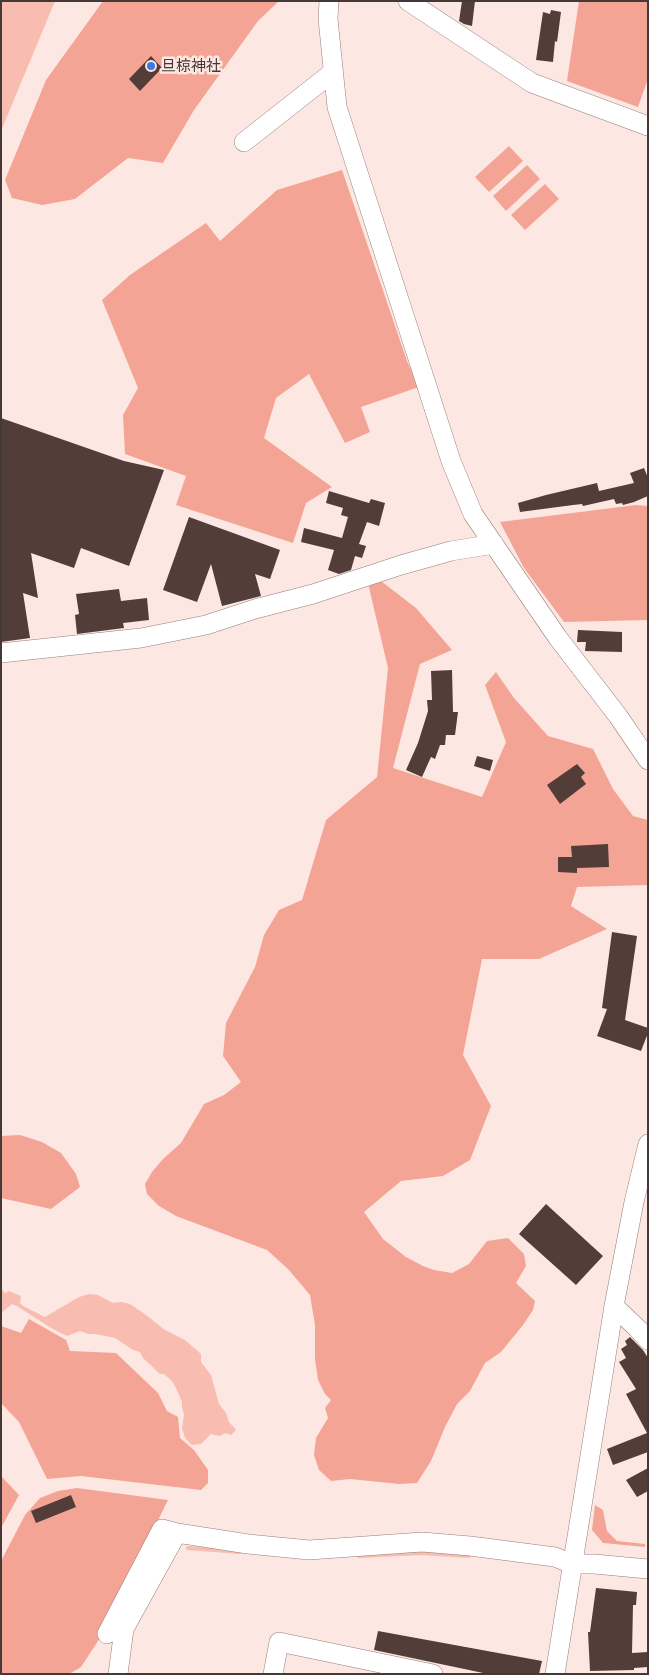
<!DOCTYPE html>
<html>
<head>
<meta charset="utf-8">
<style>
	body { margin:0 }
	#map { position:relative; width:649px; height:1675px; overflow:hidden; background:#fce7e3; font-family:Lato,sans-serif }
	canvas { display:block }
	.frame { position:absolute; inset:0; border:2px solid #443937; pointer-events:none }
</style>
</head>
<body>
<div id="map">
<canvas width="649" height="1675"></canvas>
<div class="frame"></div>
</div>
<script>
const c = document.querySelector('canvas').getContext('2d');
c.lineJoin = 'round';
function paint(path, color) {
  c.fillStyle = color;
  c.fill(path, 'evenodd');
}
function poly(rows) {
  const path = new Path2D();
  for (const r of rows) {
    path.moveTo(r[0], r[1]);
    for (let i = 2; i < r.length; i += 2) path.lineTo(r[i], r[i + 1]);
  }
  return path;
}
function strokePath(path, color, width, dash) {
  c.strokeStyle = color;
  c.lineWidth = width;
  c.lineCap = dash ? 'butt' : 'round';
  c.setLineDash(dash || []);
  c.stroke(path);
}
function drawText(font, color, halo, rows, align = 'center') {
  c.font = font + ' Lato,"Noto Sans JP",sans-serif';
  c.lineWidth = 5;
  c.setLineDash([]);
  c.textBaseline = 'middle';
  c.strokeStyle = halo;
  c.fillStyle = color;
  for (const [text, x, y, turn = 0] of rows) {
    c.save();
    c.translate(x, y);
    c.rotate((+turn || 0) * Math.PI / 180);
    c.textAlign = isNaN(turn) ? turn : align;
    if (halo) c.strokeText(text, 0, 0);
    c.fillText(text, 0, 0);
    c.restore();
  }
}
const green = poly([
	[103,1,279,1,258,21,194,110,163,163,128,158,75,199,42,205,12,198,5,180,46,80],
	[579,1,648,1,648,79,638,107,567,81],
	[509,146,523,161,489,192,475,177],
	[527,165,540,179,506,211,493,196],
	[342,170,407,361,419,387,361,407,370,432,345,443,309,374,276,398,264,438,332,487,306,503,293,543,176,505,186,476,125,454,123,415,138,388,102,300,130,275,206,223,220,241,277,190],
	[545,184,559,199,525,230,511,215],
	[636,505,648,506,648,620,564,622,524,568,500,522],
	[377,578,416,608,452,650,420,664,393,768,482,797,506,742,485,685,496,672,514,698,548,736,593,749,613,789,633,816,648,820,648,885,577,887,571,906,607,929,539,959,482,959,463,1055,491,1106,470,1160,443,1176,401,1181,364,1212,383,1239,406,1257,423,1266,434,1270,452,1273,469,1264,487,1241,508,1238,524,1254,526,1266,516,1283,535,1301,533,1310,523,1325,501,1352,485,1363,470,1391,457,1404,445,1427,431,1461,417,1483,399,1484,350,1479,331,1481,319,1470,314,1455,316,1438,328,1418,325,1408,331,1400,325,1394,318,1380,315,1359,315,1325,310,1295,288,1269,267,1250,176,1216,159,1206,147,1194,145,1184,152,1172,163,1159,181,1143,204,1104,224,1095,241,1082,223,1056,226,1023,255,967,264,935,279,910,302,900,326,820,377,777,388,668,367,579],
	[20,1135,42,1142,61,1153,76,1174,80,1187,51,1209,1,1198,1,1136],
	[29,1319,66,1340,70,1351,116,1353,158,1393,167,1411,178,1417,180,1438,194,1450,208,1470,208,1483,201,1490,81,1476,47,1479,19,1422,1,1403,1,1326,21,1333],
	[1,1476,19,1495,1,1528],
	[77,1488,168,1500,100,1638,81,1667,69,1674,1,1674,1,1561,25,1515,40,1498,58,1491],
	[595,1505,603,1510,607,1531,617,1541,645,1544,645,1547,603,1543,592,1530]
]);
const water = poly([
	[1,1,55,1,1,131],
	[9,1291,21,1296,20,1303,23,1306,45,1317,79,1297,89,1294,98,1295,113,1303,121,1302,130,1304,146,1315,165,1330,185,1340,201,1354,201,1362,211,1375,219,1404,226,1413,229,1422,236,1430,231,1435,226,1433,219,1436,211,1434,201,1444,192,1445,185,1438,182,1428,184,1415,182,1407,182,1402,176,1388,171,1380,164,1374,160,1374,143,1358,140,1352,133,1350,115,1338,95,1334,88,1334,80,1331,67,1336,51,1328,17,1306,12,1304,1,1313,1,1295]
]);
const stream = poly([
	[1,1291,3,1294],
	[188,1548,240,1552],
	[359,1556,421,1553,469,1556]
]);
const building = poly([
	[462,1,475,1,472,26,464,24,459,21],
	[551,10,561,12,557,42,555,41,553,62,536,60,543,12,550,14],
	[151,56,162,68,140,91,129,79],
	[1,418,124,461,164,470,129,566,81,548,74,568,31,553,38,598,23,593,30,638,1,642],
	[644,468,648,478,648,496,634,502,623,505,622,503,616,504,614,499,583,506,582,504,573,505,520,512,518,503,546,495,597,483,599,491,634,483,630,473],
	[329,491,369,503,371,499,385,503,379,526,367,522,359,544,366,546,362,558,355,556,351,570,339,574,328,570,334,550,301,542,304,528,342,538,348,517,341,515,343,508,326,503],
	[189,517,280,550,270,579,255,574,261,596,222,606,211,564,197,602,163,590],
	[119,589,121,601,147,598,149,620,123,623,124,628,77,634,75,615,79,614,76,594],
	[578,630,622,632,622,652,585,651,586,642,577,642],
	[452,670,453,712,458,712,455,735,446,735,445,745,440,745,435,759,431,757,422,777,406,770,418,743,428,711,427,700,432,700,431,671],
	[477,756,493,760,490,771,474,766],
	[577,764,585,773,581,777,586,784,560,804,547,785],
	[608,844,609,867,577,868,577,873,558,872,558,857,572,857,571,846],
	[612,932,637,936,625,1020,648,1028,648,1033,641,1051,597,1036,607,1009,602,1008],
	[546,1204,603,1256,576,1285,519,1234],
	[630,1337,643,1350,648,1358,648,1452,613,1465,607,1449,647,1433,626,1394,636,1389,619,1362,626,1358,621,1349,627,1345,625,1341],
	[648,1468,648,1491,637,1497,626,1480],
	[71,1495,76,1507,36,1523,31,1511],
	[596,1588,637,1592,636,1605,633,1605,632,1653,648,1652,648,1667,634,1668,634,1670,590,1671,588,1632,590,1632],
	[378,1631,542,1661,539,1674,488,1674,374,1650]
]);
const minor = poly([
	[329,1,328,19,337,107,451,461,473,514,558,638,618,716,648,760],
	[408,1,532,83,648,126],
	[244,142,333,72],
	[1,653,141,638,206,625,255,609,313,594,401,565,451,551,494,544],
	[614,1306,638,1329,648,1340],
	[107,1634,162,1529,177,1533,248,1544,309,1550,422,1542,470,1546,555,1557,572,1564,594,1564,648,1569],
	[118,1674,124,1629,177,1533],
	[273,1674,279,1642,433,1674],
	[555,1674,614,1306,634,1202,648,1144]
]);
const markers = [
	[151,66,5,"#4077e7"]
];
const poiNames = [
	["旦椋神社",161,66]
];
paint(green, '#f4a495');
paint(water, '#f8bcb0');
strokePath(stream, '#f8bcb0', 4);
paint(building, '#523d39');
strokePath(minor, '#967e7a', 20);
strokePath(minor, '#fff', 19);
for (const [x, y, r, color] of markers) {
  const dot = new Path2D();
  dot.arc(x, y, r, 0, 2 * Math.PI);
  c.fillStyle = color;
  c.fill(dot);
  strokePath(dot, '#fce7e3', 2);
}
drawText('15px', '#443937', '#fce7e3', poiNames, 'left');
</script>
</body>
</html>
